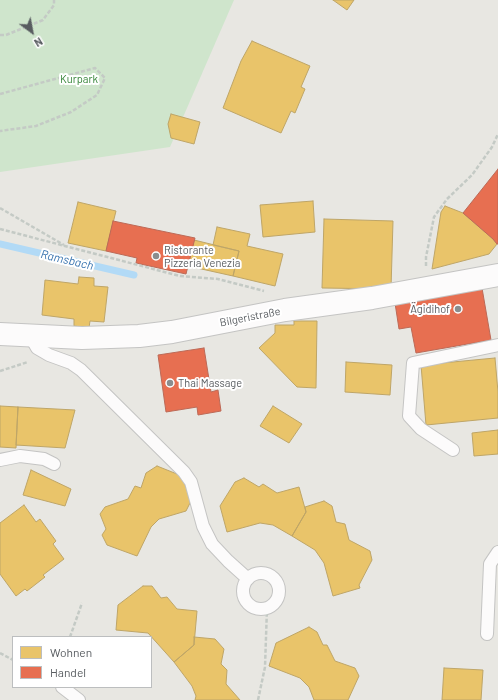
<!DOCTYPE html>
<html>
<head>
<meta charset="utf-8">
<style>
	body { margin:0 }
	#map { position:relative; width:498px; height:700px; overflow:hidden; background:#e8e7e2; font-family:Barlow,sans-serif }
	canvas { display:block }
	.legend { position:absolute; left:12px; top:636px; width:140px; height:52px; box-sizing:border-box; background:#fff; border:1px solid #bcbebf; margin:0; padding:5px 7px; list-style:none; font-size:12px; color:#585c60 }
	.legend li { display:flex; align-items:center; gap:8px; height:20px }
	.legend b { width:20px; border:1px solid #bcbebf }
	.north { position:absolute; left:12px; top:12px; width:40px; height:40px; -webkit-text-stroke:3px #fff; paint-order:stroke; rotate:148deg; font-size:11px; font-weight:700; line-height:16px; text-align:center; color:#585c60 }
	.north::after { content:''; display:block; margin:auto; width:14px; height:18px; background:#585c60; clip-path:polygon(50% 0,100% 100%,50% 72%,0 100%) }
</style>
</head>
<body>
<div id="map">
<canvas width="498" height="700"></canvas>
<ul class="legend">
<li><b style="height:11px;background:#e9c46a"></b>Wohnen</li>
<li><b style="height:11px;background:#e76f51"></b>Handel</li>
</ul>
<div class="north">N</div>
</div>
<script>
const c = document.querySelector('canvas').getContext('2d');
c.lineJoin = 'round';
function paint(path, color) {
  c.fillStyle = color;
  c.fill(path, 'evenodd');
}
function poly(rows) {
  const path = new Path2D();
  for (const r of rows) {
    if (r.length === 3) {
      path.moveTo(r[0] + r[2], r[1]);
      path.arc(r[0], r[1], r[2], 0, 2 * Math.PI);
      continue;
    }
    path.moveTo(r[0], r[1]);
    for (let i = 2; i < r.length; i += 2) path.lineTo(r[i], r[i + 1]);
  }
  return path;
}
function strokePath(path, color, width, dash) {
  c.strokeStyle = color;
  c.lineWidth = width;
  c.lineCap = dash ? 'butt' : 'round';
  c.setLineDash(dash || []);
  c.stroke(path);
}
function drawText(font, color, halo, rows, align = 'center') {
  c.font = font + ' Barlow,sans-serif';
  c.lineWidth = 4;
  c.setLineDash([]);
  c.textBaseline = 'middle';
  c.strokeStyle = halo;
  c.fillStyle = color;
  for (const [text, x, y, turn = 0] of rows) {
    c.save();
    c.translate(x, y);
    c.rotate((+turn || 0) * Math.PI / 180);
    c.textAlign = isNaN(turn) ? turn : align;
    if (halo) c.strokeText(text, 0, 0);
    c.fillText(text, 0, 0);
    c.restore();
  }
}
const green = poly([
	[0,0,234,0,170,147,0,172]
]);
const homes = poly([
	[333,0,354,0,347,10,333,0],
	[252,41,310,66,301,87,305,89,295,113,291,111,281,133,223,108,241,61,252,41],
	[171,114,200,122,194,144,171,138,168,124,171,114],
	[313,201,315,232,263,237,260,205,313,201],
	[78,202,116,211,106,251,68,243,78,202],
	[445,206,463,213,493,239,497,244,489,254,432,269,441,212,445,206],
	[324,219,393,221,391,289,322,288,324,219],
	[217,227,250,234,247,246,283,254,275,286,233,276,239,251,213,245,217,227],
	[194,240,239,251,233,276,188,266,194,240],
	[79,277,94,278,94,286,108,287,104,322,90,321,89,328,74,326,74,319,42,315,45,280,78,284,79,277],
	[294,321,317,321,316,388,297,387,259,348,275,333,275,325,294,325,294,321],
	[495,358,498,392,498,418,426,425,421,365,495,358],
	[346,362,392,365,390,395,345,392,346,362],
	[0,406,18,407,16,448,0,447,0,406],
	[273,406,302,424,289,443,260,426,273,406],
	[18,407,75,410,65,448,16,445,18,407],
	[498,430,498,454,474,456,472,433,498,430],
	[157,466,182,476,191,501,186,511,159,519,151,527,137,556,107,545,102,535,106,529,100,514,105,507,128,499,135,486,141,488,146,473,157,466],
	[31,470,71,489,65,506,23,495,31,470],
	[244,478,259,487,263,484,277,493,299,487,306,512,292,536,273,525,260,523,227,532,220,506,235,482,244,478],
	[324,501,332,506,336,522,345,524,349,540,370,551,372,560,359,585,360,588,333,596,324,563,315,550,292,536,306,512,305,507,324,501],
	[24,505,36,522,40,519,56,541,53,544,64,559,43,575,45,577,27,591,25,589,16,596,0,574,0,523,24,505],
	[143,586,152,586,161,598,167,597,177,609,197,611,194,645,174,662,148,633,116,630,118,605,143,586],
	[309,627,317,632,323,645,327,645,335,661,355,668,359,676,348,700,314,700,309,687,300,678,269,666,276,643,309,627],
	[194,637,215,639,224,649,221,664,227,670,226,684,240,700,195,700,196,696,192,686,174,662,194,645,194,637],
	[444,668,483,670,481,700,442,700,444,668]
]);
const shops = poly([
	[498,169,498,244,497,244,493,239,463,213,498,169],
	[113,221,195,238,186,274,136,263,137,258,106,251,113,221],
	[482,288,491,340,416,353,411,327,399,329,395,303,482,288],
	[204,348,211,392,218,390,221,411,198,415,197,407,166,412,158,355,204,348]
]);
const stream = poly([
	[0,244,134,275]
]);
const path = poly([
	[0,35,6,35,43,20,54,5,54,0],
	[0,94,95,68,105,78,97,95,71,112,36,126,0,131],
	[0,208,64,245],
	[0,229,180,276,218,279,264,291],
	[426,266,426,257,434,217,447,199,472,175,492,147,498,134],
	[0,371,28,362],
	[70,637,82,603],
	[0,653,13,660],
	[258,700,265,667,267,608]
]);
const service = poly([
	[30,336,37,348,49,355,71,363,81,370,184,472,191,482,203,526,212,544,228,561,248,579],
	[453,450,421,429,409,416,413,363,498,345],
	[0,460,20,456,44,459,54,464],
	[261,591,18],
	[487,634,490,564,498,552],
	[62,687,79,700]
]);
const minor = poly([
	[0,334,82,338,139,336,172,332,285,310,372,298,498,275]
]);
const markers = [
	[156,256,4,"#8a8d8e"],
	[458,309,4,"#8a8d8e"],
	[170,383,4,"#8a8d8e"]
];
const parkNames = [
	["Kurpark",79,79]
];
const poiNames = [
	["Ristorante",164,250],
	["Pizzeria Venezia",164,263],
	["Ägidihof",450,309,"right"],
	["Thai Massage",178,383]
];
const streetNames = [
	["Bilgeristraße",250,317,-11]
];
const waterNames = [
	["Ramsbach",67,260,13]
];
paint(green, '#cfe5cc');
paint(homes, '#e9c46a');
strokePath(homes, '#bea567', 1);
paint(shops, '#e76f51');
strokePath(shops, '#bc6956', 1);
strokePath(stream, '#b2daf6', 7);
strokePath(service, '#c4c4c3', 14);
strokePath(minor, '#c4c4c3', 24);
strokePath(path, '#c4cac5', 2.5, [4, 2]);
strokePath(service, '#fcfbfb', 12);
strokePath(minor, '#fcfbfb', 22);
for (const [x, y, r, color] of markers) {
  const dot = new Path2D();
  dot.arc(x, y, r, 0, 2 * Math.PI);
  c.fillStyle = color;
  c.fill(dot);
  strokePath(dot, '#fff', 1.5);
}
drawText('11px', '#348436', '#fff', parkNames);
drawText('11px', '#585c60', '#fff', poiNames, 'left');
drawText('11px', '#585c60', '#fff', streetNames);
drawText('italic 12px', '#3a75b0', '#fff', waterNames);
</script>
</body>
</html>
